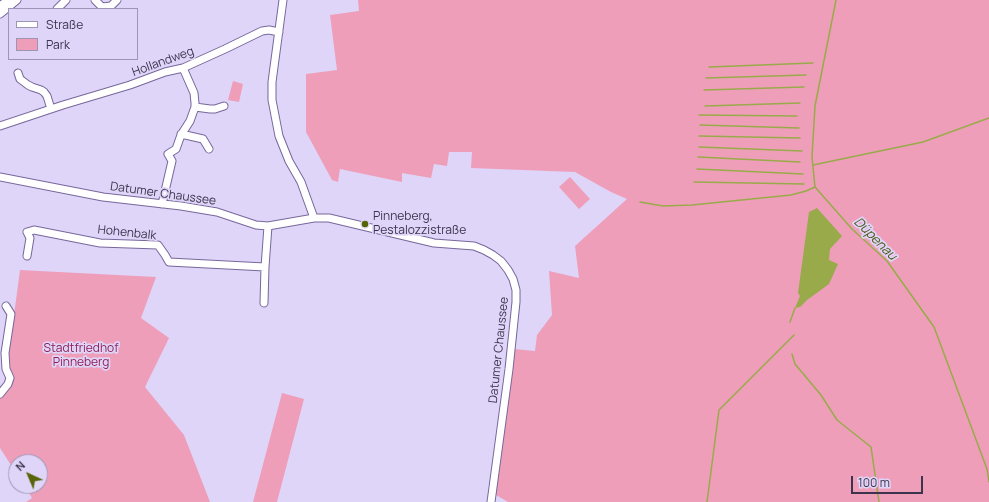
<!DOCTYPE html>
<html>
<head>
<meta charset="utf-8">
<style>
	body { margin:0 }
	#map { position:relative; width:989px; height:502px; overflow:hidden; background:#dfd5f9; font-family:Manrope,sans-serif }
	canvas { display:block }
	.legend { position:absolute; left:8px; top:8px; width:130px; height:52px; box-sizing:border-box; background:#dfd5f9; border:1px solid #9e95b4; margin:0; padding:5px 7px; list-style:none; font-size:12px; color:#3c344c }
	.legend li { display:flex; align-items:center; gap:8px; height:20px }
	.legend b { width:20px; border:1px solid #9e95b4 }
	.north { position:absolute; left:8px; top:454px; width:40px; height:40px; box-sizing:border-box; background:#dfd5f9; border:1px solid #9e95b4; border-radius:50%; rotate:316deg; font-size:11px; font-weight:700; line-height:16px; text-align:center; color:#3c344c }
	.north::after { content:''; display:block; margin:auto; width:14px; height:18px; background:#576407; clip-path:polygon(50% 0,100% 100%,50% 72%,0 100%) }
	.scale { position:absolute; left:851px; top:476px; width:72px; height:18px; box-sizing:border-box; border:2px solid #3c344c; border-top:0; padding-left:5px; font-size:12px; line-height:14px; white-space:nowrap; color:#3c344c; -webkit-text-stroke:3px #dfd5f9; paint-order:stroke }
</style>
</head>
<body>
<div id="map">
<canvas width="989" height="502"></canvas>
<ul class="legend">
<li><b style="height:5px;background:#fff"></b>Straße</li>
<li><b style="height:11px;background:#ee9eb9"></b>Park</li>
</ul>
<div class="north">N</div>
<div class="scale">100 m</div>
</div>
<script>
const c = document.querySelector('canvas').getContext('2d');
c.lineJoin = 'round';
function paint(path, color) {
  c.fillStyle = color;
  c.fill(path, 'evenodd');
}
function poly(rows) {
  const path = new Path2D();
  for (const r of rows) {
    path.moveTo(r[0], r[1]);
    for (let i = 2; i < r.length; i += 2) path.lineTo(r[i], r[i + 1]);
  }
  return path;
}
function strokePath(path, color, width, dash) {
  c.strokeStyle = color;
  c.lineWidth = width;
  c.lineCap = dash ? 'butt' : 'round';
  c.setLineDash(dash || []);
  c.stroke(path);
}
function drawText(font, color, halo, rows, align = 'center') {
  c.font = font + ' Manrope,sans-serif';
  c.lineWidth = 3.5;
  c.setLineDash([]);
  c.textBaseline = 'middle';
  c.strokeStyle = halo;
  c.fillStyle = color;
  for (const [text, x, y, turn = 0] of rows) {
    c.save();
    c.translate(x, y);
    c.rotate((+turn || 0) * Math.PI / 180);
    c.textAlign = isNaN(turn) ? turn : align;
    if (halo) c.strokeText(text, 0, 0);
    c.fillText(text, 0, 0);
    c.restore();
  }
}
const green = poly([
	[358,0,989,0,989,502,508,502,496,495,514,349,535,351,537,335,552,315,549,271,579,278,575,246,627,199,611,192,575,172,471,168,472,152,449,152,447,166,434,164,431,178,402,173,402,182,340,169,338,182,332,180,306,132,306,74,337,70,330,15,359,11],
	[233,81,243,84,239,102,228,100],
	[570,177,590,199,579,209,559,187],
	[20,270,156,277,141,318,169,338,145,387,184,435,210,502,26,502,32,498,25,486,40,486,40,462,16,462,16,473,0,448,0,398,5,394,11,386,13,377,8,368,8,360],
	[282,393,304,399,277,502,253,502]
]);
const water = poly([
	[817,208,842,236,830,249,829,260,838,264,829,284,807,300,800,307,795,308,800,296,798,293,809,212]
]);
const stream = poly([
	[836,0,815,106,812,157,815,187,852,229,887,261,934,327,987,469,989,482],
	[709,67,813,63],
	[706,78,806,75],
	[704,90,804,87],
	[705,106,800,103],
	[699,115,797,116],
	[700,125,799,128],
	[699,136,800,138],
	[699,147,802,151],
	[698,157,800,162],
	[813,165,923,142,989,118],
	[697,169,803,174],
	[694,182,804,184],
	[640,202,663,206,692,205,791,195,806,191,815,187],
	[790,322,795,308],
	[792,354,795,364,821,395,837,420,871,447,879,502],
	[707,502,719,410,794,335]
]);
const minor = poly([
	[95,0,102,7,111,6,117,0],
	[283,0,272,82,272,100,279,136,289,161,301,182,314,218],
	[0,6,8,0],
	[57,9,66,0],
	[0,14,17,0],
	[18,73,20,79,28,85,32,87,41,90,44,92,47,96,51,109],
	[195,107,210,109,215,109,224,106],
	[0,126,63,105,130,85,165,72,183,68,225,49,262,31,269,30,279,32],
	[181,134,203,139,209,149],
	[0,177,103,197,181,206,217,212,256,225,268,226,314,218,329,218,434,243,474,246,484,250,493,255,501,261,508,270,513,279,516,290,516,302,509,369,491,502],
	[162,204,172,161,168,154,176,149,181,135,190,121,195,107,195,103,194,93,183,68],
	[27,256,30,238,27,232,34,230,100,243,158,245,165,255,169,262,265,267,268,226],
	[264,303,265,267],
	[0,394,8,384,10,378,6,369,5,353,11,314,6,306]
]);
const markers = [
	[365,224,4,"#576407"]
];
const streetNames = [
	["Hollandweg",163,62,-20],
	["Datumer Chaussee",163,194,8],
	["Hohenbalk",127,233,6],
	["Datumer Chaussee",499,350,-84]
];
const poiNames = [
	["Pinneberg,",373,217],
	["Pestalozzistraße",373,231]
];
const parkNames = [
	["Stadtfriedhof",81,349],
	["Pinneberg",81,363]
];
const waterNames = [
	["Düpenau",875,239,45]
];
paint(green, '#ee9eb9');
paint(water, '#99aa4a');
strokePath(stream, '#99aa4a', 1.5);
strokePath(minor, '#77679b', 9);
strokePath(minor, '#fff', 7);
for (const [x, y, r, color] of markers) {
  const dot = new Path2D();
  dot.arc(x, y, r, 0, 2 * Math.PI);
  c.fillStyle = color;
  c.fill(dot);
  strokePath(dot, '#dfd5f9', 1.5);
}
drawText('12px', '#3c344c', '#dfd5f9', streetNames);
drawText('12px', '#3c344c', '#dfd5f9', poiNames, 'left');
drawText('12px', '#8f1e52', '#dfd5f9', parkNames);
drawText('italic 13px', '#4e5912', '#dfd5f9', waterNames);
</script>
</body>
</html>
